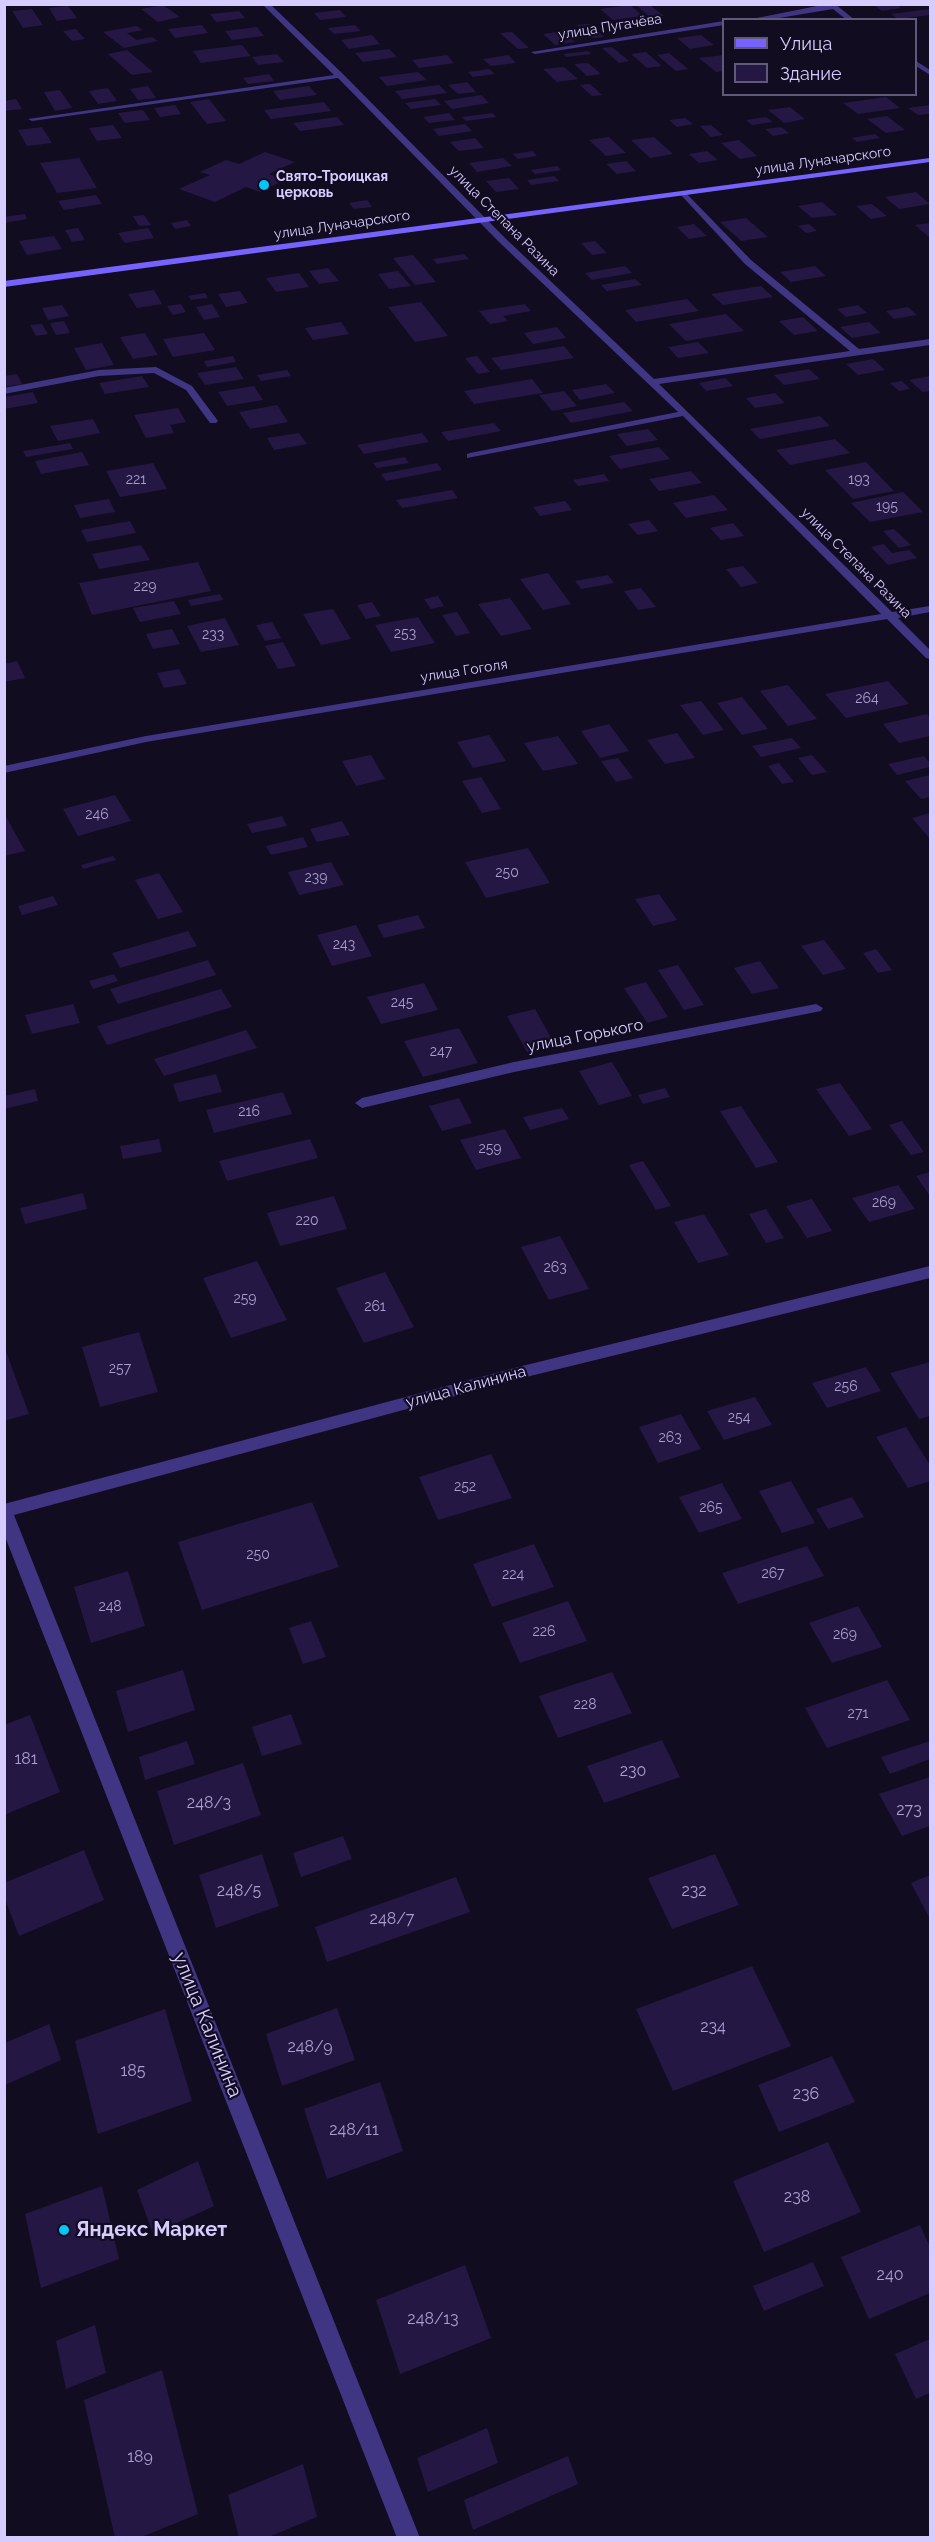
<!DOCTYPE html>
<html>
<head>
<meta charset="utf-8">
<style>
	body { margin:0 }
	#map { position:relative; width:935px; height:2542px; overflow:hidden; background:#120c21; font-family:Raleway,sans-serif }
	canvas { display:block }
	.frame { position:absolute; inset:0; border:6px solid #d7ccff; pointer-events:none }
	.legend { position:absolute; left:722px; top:18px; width:195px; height:78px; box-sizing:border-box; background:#120c21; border:2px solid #61597a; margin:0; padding:8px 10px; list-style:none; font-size:18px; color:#d7ccff }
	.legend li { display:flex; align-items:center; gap:12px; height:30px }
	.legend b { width:30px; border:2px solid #61597a }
</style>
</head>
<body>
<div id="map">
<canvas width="935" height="2542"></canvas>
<div class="frame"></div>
<ul class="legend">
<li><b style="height:8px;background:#7663ff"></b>Улица</li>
<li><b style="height:16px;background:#241743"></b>Здание</li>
</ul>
</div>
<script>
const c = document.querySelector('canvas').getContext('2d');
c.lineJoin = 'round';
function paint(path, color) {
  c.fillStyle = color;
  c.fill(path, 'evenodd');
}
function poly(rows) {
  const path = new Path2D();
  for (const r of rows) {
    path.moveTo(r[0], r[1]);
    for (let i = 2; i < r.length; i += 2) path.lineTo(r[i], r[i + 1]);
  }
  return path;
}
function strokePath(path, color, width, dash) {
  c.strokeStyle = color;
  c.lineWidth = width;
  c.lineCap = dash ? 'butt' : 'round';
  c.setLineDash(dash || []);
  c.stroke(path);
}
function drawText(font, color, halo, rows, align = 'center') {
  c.font = font + ' Raleway,sans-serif';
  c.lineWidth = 4.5;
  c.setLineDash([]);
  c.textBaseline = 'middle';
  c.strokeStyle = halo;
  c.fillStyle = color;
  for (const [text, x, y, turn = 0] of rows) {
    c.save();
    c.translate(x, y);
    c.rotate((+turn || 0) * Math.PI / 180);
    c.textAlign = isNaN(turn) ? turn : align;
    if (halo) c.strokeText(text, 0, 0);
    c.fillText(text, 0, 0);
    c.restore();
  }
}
const building = poly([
	[881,4,896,4,901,8,882,11,874,5],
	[163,5,180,17,158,22,141,9],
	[630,5,643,16,613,20,600,9],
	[650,5,664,16,651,18,637,6],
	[68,6,77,18,57,21,49,8],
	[32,9,43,25,23,28,12,11],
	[930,9,930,15,898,19,891,14],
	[340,10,346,17,320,20,314,13],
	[239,11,245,18,216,22,210,14],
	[589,24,604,37,591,38,576,25],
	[202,25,208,33,175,38,168,29],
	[355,25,361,31,334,34,328,28],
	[136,26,143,30,127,33,137,40,152,37,158,41,124,48,103,32],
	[257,27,264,36,232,40,225,31],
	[76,29,85,39,72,41,63,31],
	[564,31,575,42,555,45,543,34],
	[512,32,529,48,518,49,500,33],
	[372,35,380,44,349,49,341,40],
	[701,35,714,45,690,49,677,38],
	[242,45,251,56,201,63,193,51],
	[612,47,629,61,619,63,602,48],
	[389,49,397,57,363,62,355,53],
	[127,50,153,72,132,75,108,54],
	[588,51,591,54,566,57,563,54],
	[646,52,662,66,647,68,631,54],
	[669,53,688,69,676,71,657,55],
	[277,54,284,62,258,65,252,57],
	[447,55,454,63,419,68,412,60],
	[508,55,516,63,491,66,483,59],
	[724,55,724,71,716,72,699,58],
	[588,63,601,74,587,76,574,64],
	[564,67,578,79,557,82,543,69],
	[489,69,495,74,473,77,468,72],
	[418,72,427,80,387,86,379,77],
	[269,74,274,81,248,84,243,78],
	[467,82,476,92,458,94,448,85],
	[590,84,602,95,592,96,580,85],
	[439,85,447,93,402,99,395,91],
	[148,86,156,98,138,100,130,89],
	[309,86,317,95,280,100,273,91],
	[108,88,117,101,98,104,89,91],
	[60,90,72,108,55,111,44,92],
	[481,95,489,103,452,109,444,101],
	[886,97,900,108,858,114,843,103],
	[16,99,22,109,4,111,4,101],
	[209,99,226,121,207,124,190,102],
	[435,99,441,105,411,109,405,103],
	[324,102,331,111,271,119,264,110],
	[175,105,181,114,160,117,154,108],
	[930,105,930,114,918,115,908,108],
	[790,107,805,119,784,123,768,110],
	[143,110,150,120,125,123,118,113],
	[449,113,455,120,429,123,423,117],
	[493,113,496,117,466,121,462,117],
	[887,116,905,130,886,133,867,119],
	[337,117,344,125,300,131,293,123],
	[766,117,773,122,752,125,746,120],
	[685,118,693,124,677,127,669,120],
	[465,124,472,131,439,136,433,129],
	[113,125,122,138,97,141,89,128],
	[711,125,723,135,711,137,700,126],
	[42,127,52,143,27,146,18,130],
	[781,127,789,133,773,136,765,129],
	[875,134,880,138,857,142,852,138],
	[609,137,626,153,606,156,589,140],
	[654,137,673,154,650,158,631,140],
	[475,138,484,148,459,151,450,142],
	[739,140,757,156,740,159,721,143],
	[533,151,537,156,518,159,513,154],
	[707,151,718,160,699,163,689,154],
	[265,152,295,162,269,174,285,180,260,192,246,187,215,202,179,189,210,175,200,172,226,160,239,164],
	[79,158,97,188,57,193,40,163],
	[503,158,512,166,477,172,469,163],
	[626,161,636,171,617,174,606,164],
	[557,166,561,170,535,174,531,170],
	[554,176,559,181,531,185,527,180],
	[509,178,519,189,496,192,486,181],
	[916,192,930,204,899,209,885,197],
	[96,195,102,204,64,210,58,201],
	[367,200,372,207,354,209,349,203],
	[822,202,837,215,812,218,798,206],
	[872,204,887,216,871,219,856,206],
	[25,214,27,219,4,223,4,217],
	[144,215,151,225,139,226,133,216],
	[746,218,768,237,741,241,720,222],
	[187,220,191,226,175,229,171,223],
	[930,223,930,238,915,225],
	[694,224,707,236,689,239,677,227],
	[809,224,817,231,806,233,798,226],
	[78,228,85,240,72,242,65,230],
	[148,228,154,238,125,243,118,233],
	[54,236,62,249,27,255,19,241],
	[595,241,607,253,592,255,581,243],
	[464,254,469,259,437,264,433,259],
	[413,255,436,282,415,285,393,258],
	[625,266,632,273,592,280,585,273],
	[815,266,826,276,791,282,780,272],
	[328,268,339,281,319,284,309,271],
	[398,271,411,286,389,289,378,274],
	[299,273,309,287,276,292,266,278],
	[635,279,642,285,607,291,601,285],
	[761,286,773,297,723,305,711,294],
	[154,290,162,304,137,308,128,294],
	[240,291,248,303,226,307,218,294],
	[205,293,208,298,191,300,188,296],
	[687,299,699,311,636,322,625,310],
	[421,302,448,336,415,342,388,307],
	[181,304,186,312,173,315,167,306],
	[212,304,220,317,204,320,196,307],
	[525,304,531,311,503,316,508,321,490,324,479,311],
	[62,305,69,316,48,320,42,308],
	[858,305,867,313,846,317,837,309],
	[908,307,917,315,894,319,886,311],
	[726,314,744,331,686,341,669,324],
	[803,317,818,331,794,335,779,321],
	[64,321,70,333,56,335,50,323],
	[341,322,349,334,313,340,305,328],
	[869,322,881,333,852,338,840,327],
	[42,324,48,334,36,336,30,325],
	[557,327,566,338,533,344,524,333],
	[145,333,158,355,133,359,120,337],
	[204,333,215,350,173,357,163,339],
	[698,342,709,353,678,358,668,347],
	[102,343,114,365,86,370,74,348],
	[564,346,574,358,501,370,491,358],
	[233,356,236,362,207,367,204,361],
	[477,356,490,372,478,374,465,358],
	[873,359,885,370,858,375,846,364],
	[236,367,244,379,205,385,197,373],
	[809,369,820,379,784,385,774,375],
	[287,370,291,376,261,381,257,375],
	[17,374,22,384,4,387,4,376],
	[142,376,149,387,105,394,99,383],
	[930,376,930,391,923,392,909,380],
	[725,378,733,386,706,391,699,383],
	[532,379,543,393,474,404,464,391],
	[902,381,910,389,899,391,890,383],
	[606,384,615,393,580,400,572,390],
	[254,386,263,400,227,406,218,392],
	[564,391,577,406,552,411,539,395],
	[33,392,38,403,4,409,4,397],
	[775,393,785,403,755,408,746,398],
	[624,402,633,411,571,423,563,413],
	[277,405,288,422,250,429,239,412],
	[178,408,186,422,170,425,174,433,146,438,134,415],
	[820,416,830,426,760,439,750,429],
	[93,419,100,433,58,441,50,426],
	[494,423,501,431,448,441,441,432],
	[648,429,658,440,627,446,617,434],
	[299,433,307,444,274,450,267,438],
	[422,433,429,442,364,454,357,445],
	[835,439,850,453,790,465,776,450],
	[70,443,73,449,26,457,23,451],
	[659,447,670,459,620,469,609,456],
	[82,452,89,465,41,474,35,461],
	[405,457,409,463,377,468,373,463],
	[866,462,894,491,853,499,825,470],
	[153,463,167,489,120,497,106,471],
	[437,463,442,470,386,481,381,474],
	[691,471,702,483,659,491,649,479],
	[604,474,609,481,578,486,573,480],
	[452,490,458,498,402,508,396,500],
	[903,492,923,512,870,522,851,503],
	[714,495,728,510,686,518,673,503],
	[109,499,115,512,80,518,74,505],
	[565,501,572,510,540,516,533,507],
	[649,520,658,531,638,535,628,524],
	[130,521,136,533,87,542,81,530],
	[733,523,744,536,721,540,710,528],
	[894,529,911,545,899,548,883,531],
	[884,544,892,553,909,550,917,558,888,565,871,547],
	[141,545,150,560,99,569,92,554],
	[198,562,211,591,92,615,79,583],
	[743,566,758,583,741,587,726,569],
	[548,573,571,604,543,610,520,579],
	[608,575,614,583,581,589,575,581],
	[641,588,656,607,638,610,624,591],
	[220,594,223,600,191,606,188,600],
	[438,596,444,606,431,609,424,599],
	[510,598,532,629,501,636,478,604],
	[174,601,181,614,140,622,133,608],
	[372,602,381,616,366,619,357,605],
	[333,609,351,639,321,645,303,614],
	[457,612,470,633,456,636,442,615],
	[418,617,435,643,391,652,375,625],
	[225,618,239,645,201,652,187,626],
	[272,622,281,638,265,641,256,625],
	[172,629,180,644,153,649,146,634],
	[283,642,296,666,278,669,265,646],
	[17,661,25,678,4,682,4,664],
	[179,669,187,684,164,688,157,673],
	[888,681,909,704,846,718,825,694],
	[788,685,817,719,788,726,760,691],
	[742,697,768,729,742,735,717,703],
	[701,701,724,730,703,735,680,705],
	[927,714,930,718,930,736,899,743,883,724],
	[609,724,629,751,600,758,581,731],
	[677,733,695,758,665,764,647,740],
	[489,735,506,761,473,768,457,742],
	[558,736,578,764,543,771,524,743],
	[792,738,801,748,761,757,752,746],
	[371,755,385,779,356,786,342,761],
	[812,755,827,772,812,775,798,758],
	[924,756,930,763,930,767,897,775,888,764],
	[618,758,633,778,616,782,601,761],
	[779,763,794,782,782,784,768,766],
	[930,775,930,797,921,799,905,781],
	[481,777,501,809,482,813,462,781],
	[115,795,131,821,78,836,63,809],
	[4,813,25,851,4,856],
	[930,813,930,839,912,818],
	[282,816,287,826,252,833,247,824],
	[342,821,350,835,317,842,310,829],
	[303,837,308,847,271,855,266,846],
	[528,848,550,883,486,898,465,862],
	[113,856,116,860,83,869,81,865],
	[331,862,344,885,299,895,288,872],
	[159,873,183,912,158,919,135,880],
	[659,894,677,920,653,926,635,899],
	[53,896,58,905,22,915,18,906],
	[418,915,425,928,384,938,377,925],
	[356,925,372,956,332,966,317,935],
	[188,931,197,946,120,968,112,953],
	[824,940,846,969,823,975,801,946],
	[876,949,892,970,878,973,863,953],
	[208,960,216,975,118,1004,110,989],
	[760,961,779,988,752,994,734,968],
	[678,965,704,1005,684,1010,658,970],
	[114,974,118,981,93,989,89,981],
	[646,982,668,1017,647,1023,624,988],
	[424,983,438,1010,381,1024,367,997],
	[221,989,232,1007,107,1045,97,1026],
	[73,1004,80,1023,32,1034,25,1015],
	[535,1009,555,1045,527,1052,507,1016],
	[459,1028,478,1063,423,1077,404,1041],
	[246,1030,257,1048,164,1076,154,1059],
	[612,1062,632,1096,599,1105,579,1071],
	[216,1074,222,1092,179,1102,173,1084],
	[840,1083,872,1129,849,1136,816,1089],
	[665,1088,670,1097,643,1104,638,1095],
	[35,1089,38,1101,4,1109,4,1096],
	[283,1092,292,1114,214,1133,206,1110],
	[459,1098,472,1123,442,1131,429,1106],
	[741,1106,778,1162,756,1168,720,1111],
	[562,1108,569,1119,530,1130,523,1117],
	[902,1121,924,1152,911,1155,889,1125],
	[505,1129,521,1158,476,1170,460,1140],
	[159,1139,162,1152,123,1159,120,1146],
	[310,1139,318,1158,227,1181,219,1161],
	[643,1161,671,1206,656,1210,629,1165],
	[930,1172,930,1196,916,1176],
	[898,1185,915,1209,869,1222,852,1198],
	[83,1193,87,1209,25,1224,20,1208],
	[334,1196,347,1229,280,1246,267,1213],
	[812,1199,832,1231,807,1238,786,1206],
	[766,1209,784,1238,766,1243,749,1214],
	[704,1214,729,1255,698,1263,674,1222],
	[560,1236,589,1289,549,1300,521,1247],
	[257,1261,287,1320,231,1338,203,1278],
	[385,1272,414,1327,364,1343,336,1288],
	[139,1332,158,1392,100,1407,82,1347],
	[4,1346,29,1414,4,1421],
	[930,1362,930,1416,919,1419,890,1373],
	[866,1367,881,1391,827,1408,812,1383],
	[755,1397,772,1425,724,1440,707,1411],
	[681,1414,701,1449,658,1463,639,1427],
	[906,1427,930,1465,930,1481,908,1488,876,1437],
	[491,1454,512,1498,438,1520,419,1477],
	[791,1481,815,1523,782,1533,759,1491],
	[722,1483,742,1519,699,1533,679,1497],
	[852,1497,864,1517,828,1529,816,1509],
	[312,1502,339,1567,202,1610,178,1542],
	[534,1544,554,1587,492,1607,473,1564],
	[807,1546,824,1576,738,1604,722,1573],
	[128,1571,145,1626,91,1643,74,1587],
	[568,1601,587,1641,520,1663,502,1623],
	[858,1606,882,1647,832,1663,809,1623],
	[311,1621,326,1657,303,1664,289,1628],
	[183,1670,195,1710,128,1732,116,1691],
	[612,1672,632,1713,558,1738,539,1696],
	[887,1680,910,1720,827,1748,805,1708],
	[291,1714,302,1744,262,1756,252,1727],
	[30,1715,60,1792,4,1815,4,1725],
	[662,1740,680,1777,604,1803,587,1766],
	[187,1741,195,1764,145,1780,139,1757],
	[930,1741,930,1759,890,1774,881,1757],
	[243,1763,261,1815,174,1845,157,1791],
	[930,1777,930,1826,902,1836,879,1794],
	[343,1836,352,1859,301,1877,293,1853],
	[84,1850,104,1900,19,1936,4,1896,4,1883],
	[262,1854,279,1906,216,1928,199,1875],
	[715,1854,739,1905,672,1929,648,1878],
	[930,1875,930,1919,911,1883],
	[456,1877,470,1912,327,1962,315,1927],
	[752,1966,791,2046,673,2091,636,2009],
	[337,2008,355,2060,282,2086,266,2034],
	[165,2009,192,2101,98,2134,75,2041],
	[49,2024,61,2060,5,2085,5,2043],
	[832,2056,855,2102,779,2132,758,2085],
	[380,2082,403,2151,327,2179,304,2109],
	[828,2142,861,2212,764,2252,733,2181],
	[198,2161,214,2206,153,2234,137,2190],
	[102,2186,119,2259,41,2288,25,2214],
	[920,2225,930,2247,930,2293,869,2319,841,2257],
	[813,2262,824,2286,764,2311,753,2286],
	[465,2265,491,2338,400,2374,376,2300],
	[95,2325,106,2373,66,2389,56,2341],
	[930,2339,930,2393,916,2399,895,2354],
	[162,2370,198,2514,139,2538,115,2538,84,2400],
	[487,2428,498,2463,428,2492,417,2458],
	[568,2456,578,2484,473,2530,464,2500],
	[303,2464,317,2517,266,2538,239,2538,228,2495]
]);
const minor = poly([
	[262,4,270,4,343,74,504,237,654,379,850,351,745,264,681,195,680,193,684,191,751,260,859,349,930,339,930,345,659,384,892,612,930,606,930,612,898,618,930,650,930,659,926,658,887,619,146,742,4,773,4,766,146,736,881,614,683,416,467,458,467,454,470,453,678,412,498,241,338,78,32,121,28,119,334,75,262,4],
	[827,4,835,4,855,20,847,20,833,9,767,20,747,20,827,4],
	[724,21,724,25,535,54,531,52,724,21],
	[916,61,930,70,930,75,916,66,916,61],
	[156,367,192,386,218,421,216,423,210,423,186,390,154,373,99,376,4,394,4,388,99,370,156,367],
	[816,1004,823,1008,821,1011,514,1072,362,1108,355,1103,362,1098,514,1062,816,1004],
	[930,1266,930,1278,522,1378,14,1515,420,2538,397,2538,4,1534,4,1504,522,1366,930,1266]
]);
const secondary = poly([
	[930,158,930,162,4,287,4,281,930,158]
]);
const markers = [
	[264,185,6,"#00c7f7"],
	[64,2230,6,"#00c7f7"]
];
const farStreetnames = [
	["улица Пугачёва",610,27,-9],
	["улица Луначарского",823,161,-8],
	["улица Степана Разина",504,221,45],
	["улица Луначарского",342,225,-8],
	["улица Степана Разина",856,563,45],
	["улица Гоголя",464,671,-9]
];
const farPoinames = [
	["Свято-Троицкая",276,177],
	["церковь",276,193]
];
const numberNames = [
	["221",136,480],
	["193",859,480],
	["195",887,507],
	["229",145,587],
	["253",405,634],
	["233",213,635],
	["264",867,699],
	["246",97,815],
	["250",507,873],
	["239",316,878],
	["243",344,945],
	["245",402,1003],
	["247",441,1052],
	["216",249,1112],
	["259",490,1149],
	["269",884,1203],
	["220",307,1221],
	["263",555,1268],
	["259",245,1299],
	["261",375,1307],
	["257",120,1369],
	["256",846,1387],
	["254",739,1418],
	["263",670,1438],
	["252",465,1487],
	["265",711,1508],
	["250",258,1555],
	["267",773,1574],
	["224",513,1575],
	["248",110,1607],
	["226",544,1632],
	["269",845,1635],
	["228",585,1705],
	["271",858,1714]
];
const streetNames = [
	["улица Горького",585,1036,-11],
	["улица Калинина",466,1387,-15]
];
const nearNumbernames = [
	["181",26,1759],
	["230",633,1771],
	["248/3",209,1803],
	["273",909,1810],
	["248/5",239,1891],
	["232",694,1891],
	["248/7",392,1919],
	["234",713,2027],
	["248/9",310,2047],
	["185",133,2071],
	["236",806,2094],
	["248/11",354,2130],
	["238",797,2197],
	["240",890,2275],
	["248/13",433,2319],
	["189",140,2457]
];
const nearStreetnames = [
	["улица Калинина",207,2025,68]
];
const nearPoinames = [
	["Яндекс Маркет",76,2230]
];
paint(building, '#241743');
paint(minor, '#3f3583');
paint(secondary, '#7663ff');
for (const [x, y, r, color] of markers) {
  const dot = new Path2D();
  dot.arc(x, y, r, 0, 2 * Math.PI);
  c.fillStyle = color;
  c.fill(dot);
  strokePath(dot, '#120c21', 2);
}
drawText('14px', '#d7ccff', '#120c21', farStreetnames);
drawText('bold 14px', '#d7ccff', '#120c21', farPoinames, 'left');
drawText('14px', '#aa9fd0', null, numberNames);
drawText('16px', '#d7ccff', '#120c21', streetNames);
drawText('16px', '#aa9fd0', null, nearNumbernames);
drawText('20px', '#d7ccff', '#120c21', nearStreetnames);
drawText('bold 20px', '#d7ccff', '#120c21', nearPoinames, 'left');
</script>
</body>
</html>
